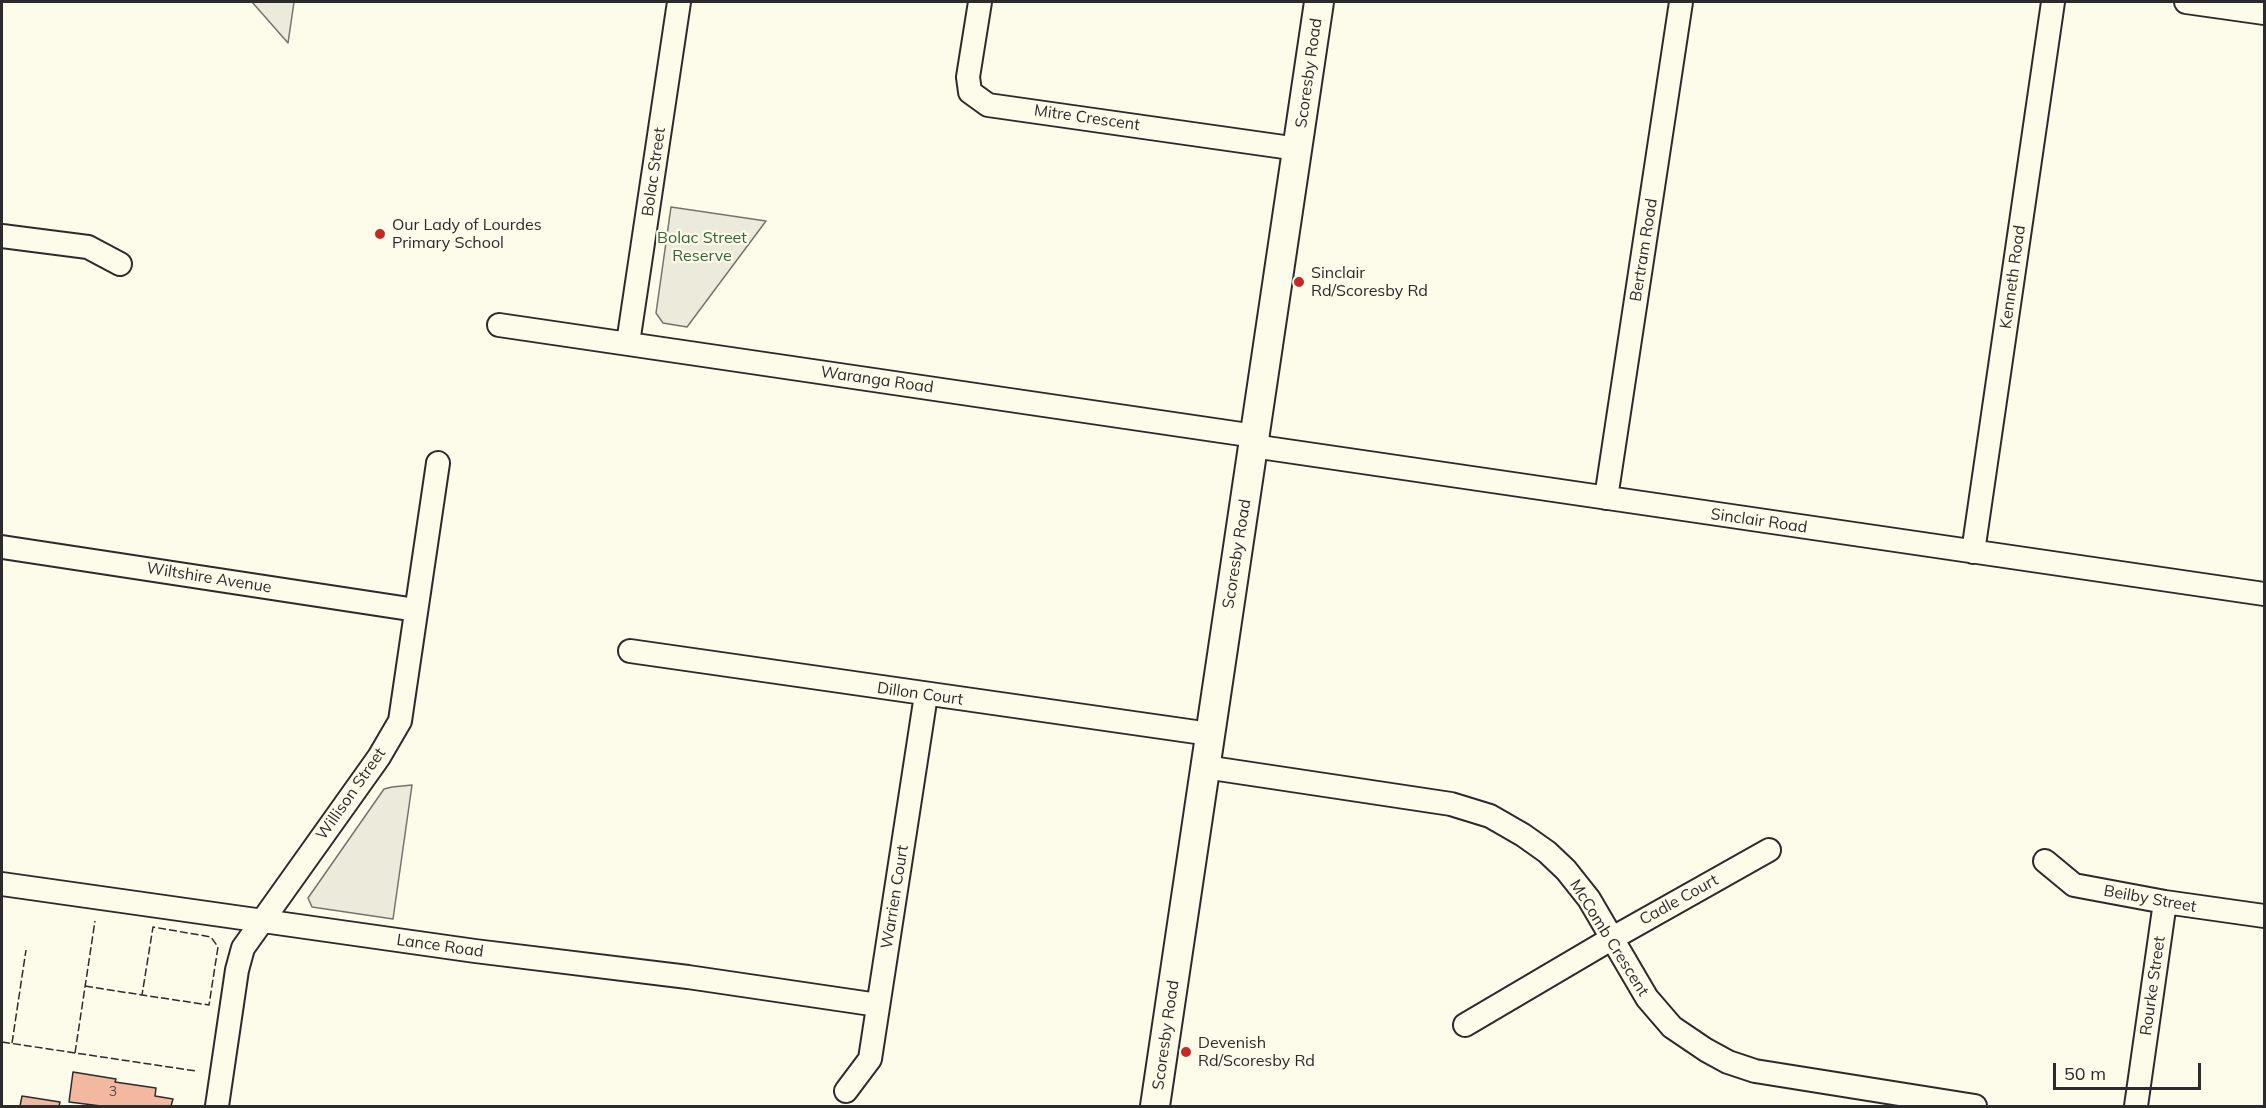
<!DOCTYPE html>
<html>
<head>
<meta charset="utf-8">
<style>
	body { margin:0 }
	#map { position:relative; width:2266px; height:1108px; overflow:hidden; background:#fdfbea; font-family:Mulish,sans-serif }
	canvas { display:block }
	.frame { position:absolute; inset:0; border:3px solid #2b2b2b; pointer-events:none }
	.scale { position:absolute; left:2053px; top:1063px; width:148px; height:27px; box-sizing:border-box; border:3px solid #2b2b2b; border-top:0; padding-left:8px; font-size:18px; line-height:21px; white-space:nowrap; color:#2b2b2b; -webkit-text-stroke:4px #fdfbea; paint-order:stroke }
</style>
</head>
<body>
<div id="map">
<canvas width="2266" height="1108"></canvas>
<div class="frame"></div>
<div class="scale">50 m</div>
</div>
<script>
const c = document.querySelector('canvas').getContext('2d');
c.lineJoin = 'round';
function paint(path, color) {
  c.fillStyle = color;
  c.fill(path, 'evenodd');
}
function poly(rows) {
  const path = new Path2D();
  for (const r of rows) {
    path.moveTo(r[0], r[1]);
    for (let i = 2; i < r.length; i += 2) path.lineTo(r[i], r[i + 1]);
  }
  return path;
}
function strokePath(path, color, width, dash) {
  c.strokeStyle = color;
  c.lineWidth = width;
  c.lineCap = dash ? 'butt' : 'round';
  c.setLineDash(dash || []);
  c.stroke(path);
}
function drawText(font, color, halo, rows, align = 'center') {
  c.font = font + ' Mulish,sans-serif';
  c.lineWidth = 4.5;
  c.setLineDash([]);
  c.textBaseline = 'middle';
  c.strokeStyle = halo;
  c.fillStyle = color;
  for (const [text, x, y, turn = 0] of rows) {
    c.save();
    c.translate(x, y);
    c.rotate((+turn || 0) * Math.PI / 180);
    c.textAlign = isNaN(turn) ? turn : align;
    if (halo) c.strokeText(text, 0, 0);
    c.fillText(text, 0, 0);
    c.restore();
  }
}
const green = poly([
	[252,2,294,2,288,43,252,2],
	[671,207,766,221,687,327,663,323,656,313,671,207],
	[412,785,393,919,312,907,308,898,384,789,392,787,412,785]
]);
const building = poly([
	[73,1072,116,1079,115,1082,156,1088,155,1096,173,1099,171,1106,101,1106,69,1102,73,1072],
	[22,1096,60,1102,59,1106,20,1106,22,1096]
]);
const minor = poly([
	[980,2,968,77,970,92,988,105,1298,149],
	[2186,2,2264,13],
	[2,236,88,247,120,264],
	[499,325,1255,436],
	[628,343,679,2],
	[1253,446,2264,594],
	[1606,498,1681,2],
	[2,547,416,610],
	[1973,552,2053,2],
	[630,651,1210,734],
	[1205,767,1451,804,1490,816,1523,835,1547,852,1566,870,1589,899,1647,998,1672,1027,1706,1050,1728,1062,1755,1071,1975,1106],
	[2045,861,2074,885,2165,902,2264,916],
	[2,884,475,951,688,977,878,1005],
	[1465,1025,1611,939,1769,850],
	[846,1091,870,1059,926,695],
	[217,1106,237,970,243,948,379,757,400,721,438,463],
	[2136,1106,2165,902]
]);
const major = poly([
	[1155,1106,1319,2]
]);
const fence = poly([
	[85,986,142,995,209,1005,218,947,211,937,153,927,142,995],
	[2,1042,196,1071],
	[12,1043,26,950],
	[75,1053,95,921]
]);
const markers = [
	[380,234,6,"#c62828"],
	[1299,282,6,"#c62828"],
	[1186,1052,6,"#c62828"]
];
const numberNames = [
	["3",113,1092]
];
const streetNames = [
	["Scoresby Road",1309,73,-82],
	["Mitre Crescent",1087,118,8],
	["Bolac Street",654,172,-82],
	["Bertram Road",1644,250,-81],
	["Kenneth Road",2013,277,-82],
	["Waranga Road",877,380,8],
	["Sinclair Road",1759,521,8],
	["Scoresby Road",1237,554,-81],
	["Wiltshire Avenue",209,578,9],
	["Dillon Court",920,694,8],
	["Willison Street",351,794,-55],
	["Warrien Court",895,897,-81],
	["Beilby Street",2150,899,10],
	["Cadle Court",1679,900,-29],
	["McComb Crescent",1609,938,58],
	["Lance Road",440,946,8],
	["Rourke Street",2153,986,-82],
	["Scoresby Road",1166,1035,-82]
];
const poiNames = [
	["Our Lady of Lourdes",392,225],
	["Primary School",392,243],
	["Sinclair",1311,273],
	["Rd/Scoresby Rd",1311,291],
	["Devenish",1198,1043],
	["Rd/Scoresby Rd",1198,1061]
];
const parkNames = [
	["Bolac Street",702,238],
	["Reserve",702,256]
];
paint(green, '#ecebdb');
strokePath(green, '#74746e', 1.5);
paint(building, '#f2b8a0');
strokePath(building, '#2b2b2b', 1.5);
strokePath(minor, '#2b2b2b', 26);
strokePath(major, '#2b2b2b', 32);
strokePath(minor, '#fdfbea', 22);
strokePath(major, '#fdfbea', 28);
strokePath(fence, '#2b2b2b', 1.5, [8, 3]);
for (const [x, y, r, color] of markers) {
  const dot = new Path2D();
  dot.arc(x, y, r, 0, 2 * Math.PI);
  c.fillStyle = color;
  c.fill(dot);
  strokePath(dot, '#fdfbea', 2);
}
drawText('14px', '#5d4e48', null, numberNames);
drawText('16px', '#2b2b2b', '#fdfbea', streetNames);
drawText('16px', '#2b2b2b', '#fdfbea', poiNames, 'left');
drawText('16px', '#34623c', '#fdfbea', parkNames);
</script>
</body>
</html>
